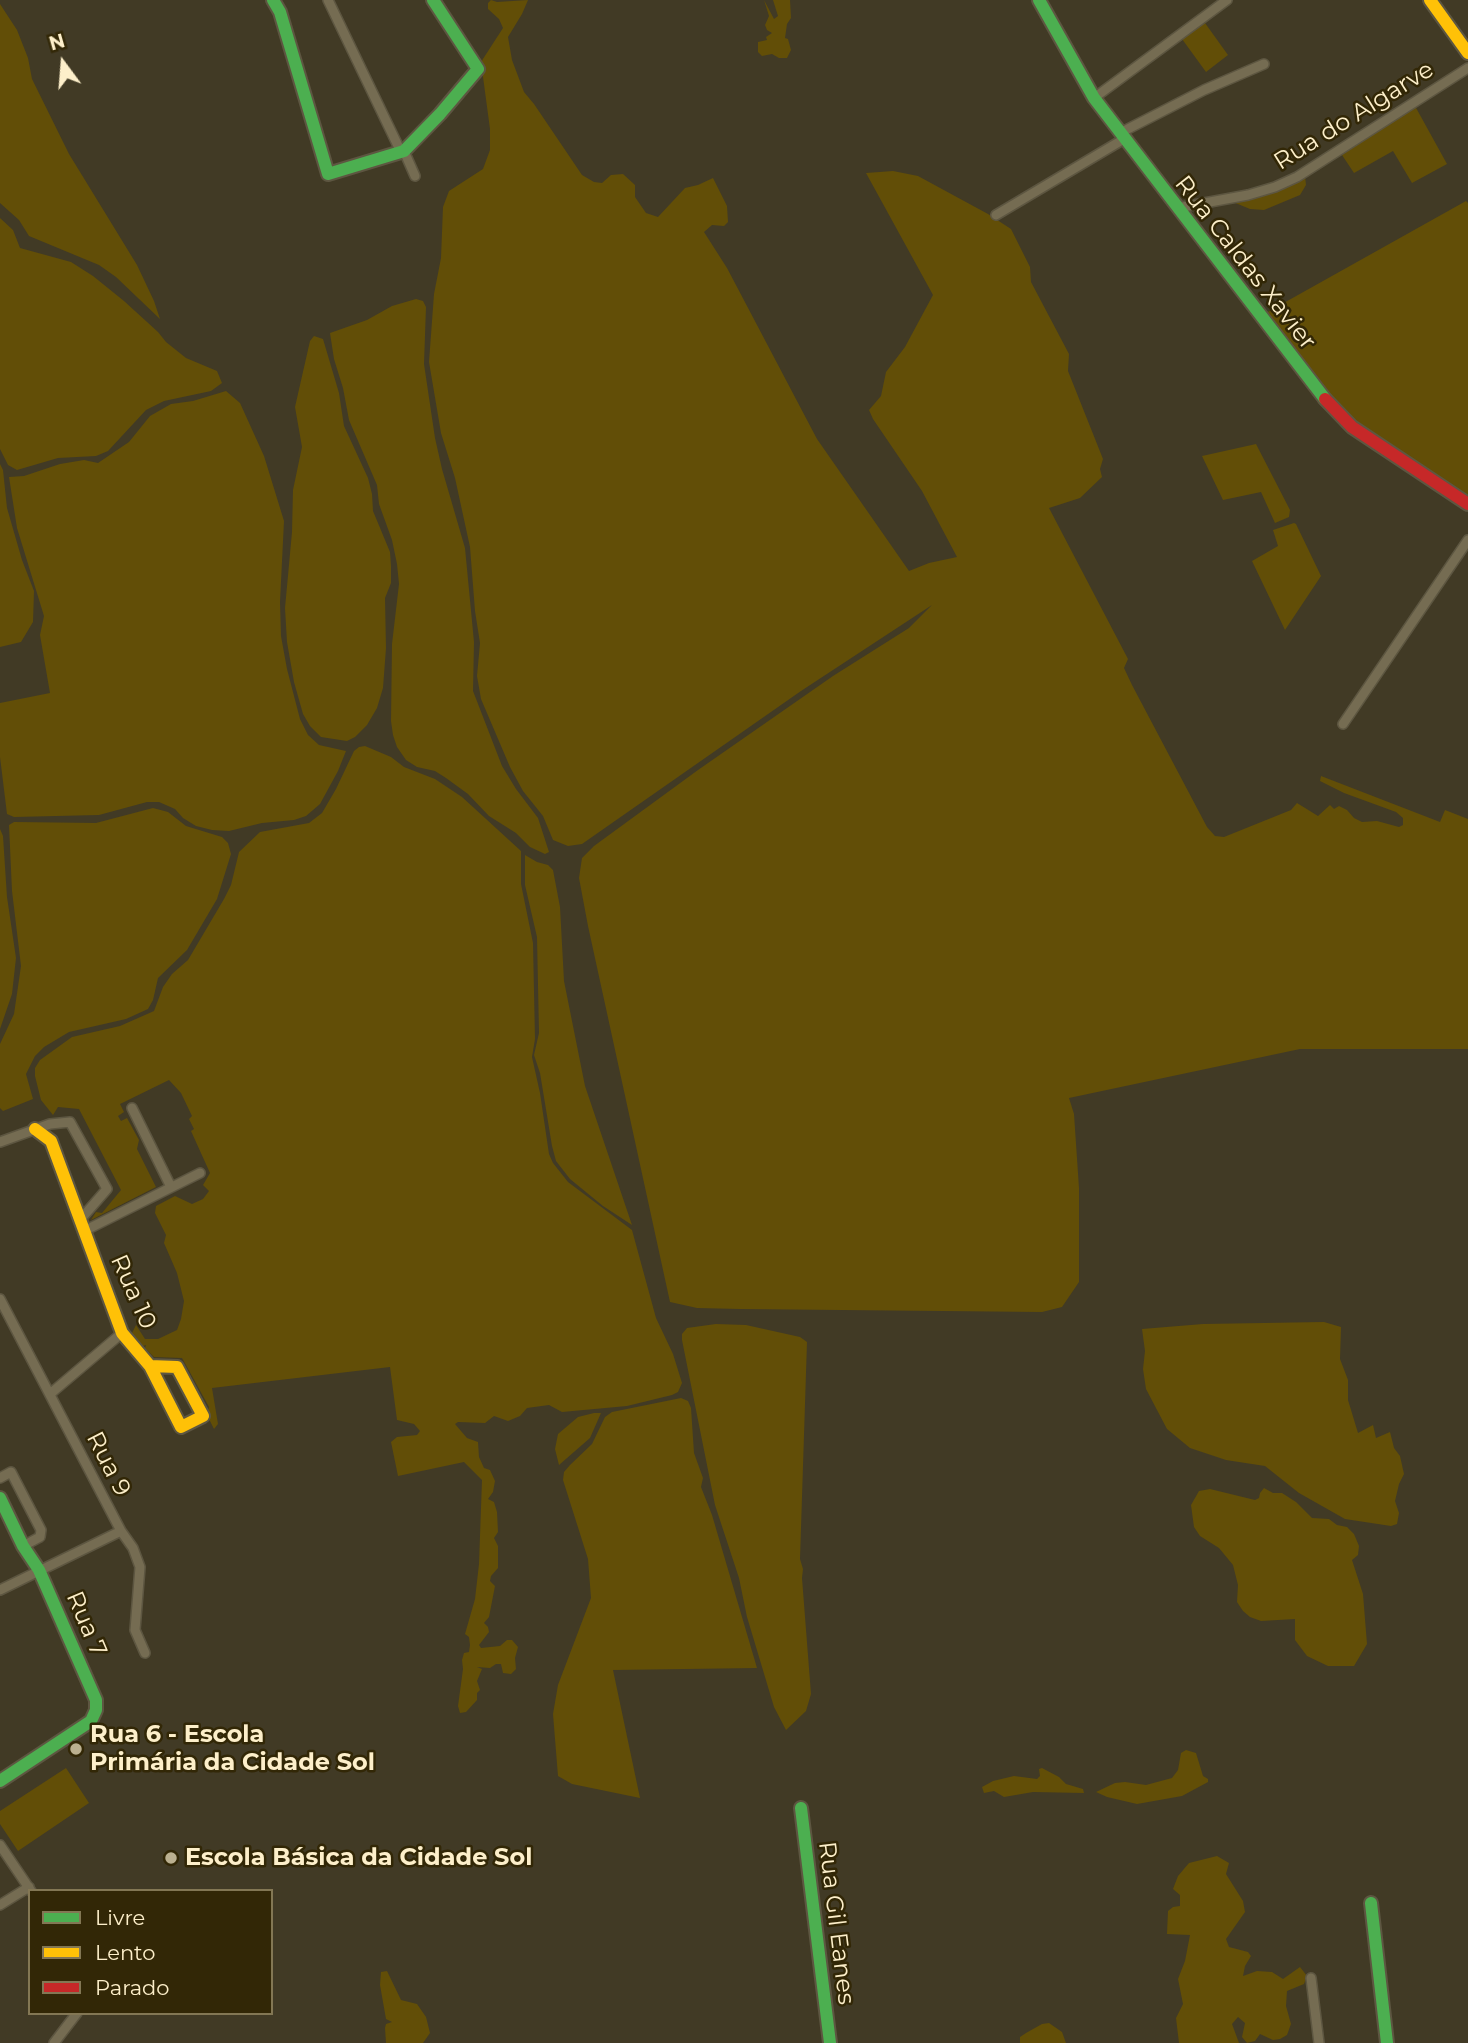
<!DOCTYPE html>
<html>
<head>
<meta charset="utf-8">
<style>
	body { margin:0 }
	#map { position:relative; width:1468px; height:2043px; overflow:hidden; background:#413a25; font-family:Montserrat,sans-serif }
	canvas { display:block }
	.legend { position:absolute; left:28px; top:1889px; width:245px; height:126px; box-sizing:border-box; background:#322706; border:2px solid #837754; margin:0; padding:9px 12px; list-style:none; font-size:21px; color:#fdefca }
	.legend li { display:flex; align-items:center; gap:14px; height:35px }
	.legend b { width:35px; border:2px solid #837754 }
	.north { position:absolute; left:28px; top:28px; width:70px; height:70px; -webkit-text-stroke:5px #322706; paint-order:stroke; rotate:344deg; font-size:19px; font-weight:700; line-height:28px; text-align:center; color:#fdefca }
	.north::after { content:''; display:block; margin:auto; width:24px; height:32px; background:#fdefca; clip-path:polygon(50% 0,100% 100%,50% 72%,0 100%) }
</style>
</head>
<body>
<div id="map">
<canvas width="1468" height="2043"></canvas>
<ul class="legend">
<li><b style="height:9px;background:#4caf50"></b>Livre</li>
<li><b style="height:9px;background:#ffc107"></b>Lento</li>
<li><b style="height:9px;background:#c62828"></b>Parado</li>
</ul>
<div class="north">N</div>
</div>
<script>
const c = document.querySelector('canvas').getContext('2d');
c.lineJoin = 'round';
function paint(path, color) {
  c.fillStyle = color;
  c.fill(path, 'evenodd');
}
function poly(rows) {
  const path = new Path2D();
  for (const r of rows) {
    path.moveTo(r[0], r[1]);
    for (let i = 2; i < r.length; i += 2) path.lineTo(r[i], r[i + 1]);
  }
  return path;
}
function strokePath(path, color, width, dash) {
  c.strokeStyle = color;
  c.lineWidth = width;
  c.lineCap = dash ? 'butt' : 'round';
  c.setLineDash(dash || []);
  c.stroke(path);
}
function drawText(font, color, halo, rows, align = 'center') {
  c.font = font + ' Montserrat,sans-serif';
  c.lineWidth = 5;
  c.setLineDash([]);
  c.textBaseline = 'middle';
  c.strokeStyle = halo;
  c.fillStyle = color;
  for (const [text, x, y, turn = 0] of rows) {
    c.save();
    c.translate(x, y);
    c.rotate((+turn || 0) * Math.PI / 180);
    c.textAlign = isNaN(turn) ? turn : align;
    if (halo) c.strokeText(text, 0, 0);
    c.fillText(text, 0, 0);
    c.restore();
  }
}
const green = poly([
	[491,0,497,2,528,0,522,14,508,37,512,60,524,92,534,104,582,175,594,182,602,183,611,175,623,174,635,185,635,197,646,213,658,217,685,188,698,185,713,178,727,206,728,222,724,226,712,225,704,232,727,268,817,439,909,571,929,563,957,557,922,491,873,419,869,410,881,396,886,372,905,347,933,295,866,173,893,171,918,176,988,214,1011,229,1030,267,1031,282,1069,354,1068,371,1103,459,1100,469,1102,477,1080,498,1049,508,1128,659,1124,668,1132,685,1207,827,1215,836,1224,837,1291,810,1297,803,1318,816,1330,805,1334,809,1339,806,1347,810,1354,818,1362,822,1377,821,1399,827,1403,825,1403,818,1396,812,1344,793,1320,781,1321,776,1440,822,1445,810,1468,819,1468,1049,1300,1049,1069,1098,1074,1114,1079,1188,1079,1282,1062,1307,1042,1312,740,1309,697,1308,670,1302,588,926,579,878,582,858,594,846,698,770,833,676,909,628,932,605,801,691,582,844,568,846,553,840,543,816,523,791,510,767,481,699,477,676,480,643,475,611,470,547,455,478,441,433,429,362,434,294,441,258,443,207,449,191,483,169,490,150,490,129,481,62,503,28,499,19,488,9,488,3],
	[764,0,774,19,778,16,773,0,790,0,791,18,787,24,785,38,788,39,791,50,787,58,779,58,772,54,762,56,758,52,758,42,767,40,766,37,772,33,767,30,765,25,769,16],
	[0,4,17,30,28,58,32,79,69,154,137,265,154,301,160,319,116,277,99,265,29,236,19,220,0,203],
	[1205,23,1228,55,1206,72,1182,39],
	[1415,106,1447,164,1412,183,1393,151,1354,173,1342,155],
	[1305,176,1306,185,1300,195,1264,210,1250,209,1233,202],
	[1466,201,1468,203,1468,496,1399,454,1347,416,1318,384,1264,314],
	[0,218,13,230,20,248,71,262,93,276,124,301,158,332,166,342,186,358,217,371,222,383,211,391,164,401,146,410,108,451,96,456,58,458,17,470,8,465,0,449],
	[416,299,423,301,426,307,424,364,435,438,442,469,465,548,474,642,473,691,502,766,516,789,538,818,549,852,545,854,530,847,516,833,489,816,468,794,446,778,435,771,417,767,406,760,397,747,393,735,391,721,392,644,399,584,397,564,392,540,379,504,377,485,349,420,343,388,334,359,330,333,367,320,392,306],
	[314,336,323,339,339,393,344,426,368,478,372,494,373,511,390,552,391,566,391,583,385,598,386,648,383,688,377,708,367,725,355,737,347,741,321,737,310,726,303,714,294,682,287,642,285,608,292,532,293,490,302,447,295,407,310,341],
	[226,391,240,403,264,456,284,521,280,602,281,636,287,669,300,719,308,735,319,745,346,751,338,771,320,804,306,816,294,820,262,823,229,831,212,830,196,826,183,818,175,809,159,802,147,802,99,815,14,817,7,814,0,757,0,703,50,693,40,635,44,616,17,528,9,477,24,476,60,464,84,460,98,463,129,442,150,416,171,404,193,401],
	[1256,444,1290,510,1289,517,1275,523,1261,492,1223,500,1202,456],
	[0,464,3,470,7,508,22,560,34,591,33,622,21,642,0,647],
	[1294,523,1296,524,1321,576,1285,630,1252,561,1278,546,1273,530],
	[365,746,391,757,404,767,435,779,462,797,521,851,521,884,533,943,535,1039,532,1057,540,1093,549,1154,553,1163,568,1182,632,1230,656,1318,673,1354,682,1383,678,1392,672,1395,627,1406,562,1412,549,1405,527,1408,520,1416,508,1421,494,1416,485,1423,458,1422,455,1424,467,1438,478,1442,479,1457,484,1468,490,1470,495,1481,493,1492,488,1499,494,1502,497,1512,498,1532,494,1538,498,1546,498,1568,491,1576,490,1581,495,1586,489,1617,484,1623,488,1627,489,1632,479,1645,481,1648,500,1646,507,1640,512,1640,518,1647,515,1658,516,1669,511,1674,503,1673,501,1664,496,1664,490,1668,477,1667,482,1669,477,1681,480,1690,477,1693,477,1700,466,1712,460,1713,458,1706,463,1669,462,1660,464,1653,469,1652,470,1645,469,1637,465,1634,475,1599,479,1564,482,1480,464,1462,398,1476,391,1442,397,1437,417,1435,420,1431,414,1424,397,1420,390,1367,212,1388,218,1424,214,1429,207,1415,209,1407,182,1358,154,1357,145,1348,146,1345,143,1346,132,1333,136,1325,145,1339,158,1339,177,1330,181,1319,184,1301,177,1273,164,1243,166,1235,155,1213,156,1206,175,1196,192,1204,203,1199,209,1191,203,1185,210,1173,191,1131,194,1129,189,1119,192,1116,181,1093,169,1080,120,1104,124,1112,118,1116,121,1121,127,1118,139,1140,137,1149,156,1187,91,1220,96,1212,102,1213,121,1190,79,1109,58,1107,53,1115,41,1100,35,1076,35,1068,40,1060,72,1037,120,1026,154,1011,163,987,172,974,188,960,224,899,231,885,239,852,260,832,309,823,322,813,336,789,354,751,359,747],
	[153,808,168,812,186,826,222,837,228,843,231,854,217,899,187,950,158,978,153,1000,148,1009,126,1019,69,1032,44,1047,35,1056,26,1074,33,1099,3,1111,0,1108,0,1044,14,1014,21,966,12,891,9,825,14,822,96,823],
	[0,829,3,836,7,897,16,958,12,994,0,1029],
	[525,855,537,862,548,865,553,870,560,907,564,981,585,1086,632,1225,603,1206,570,1179,556,1161,552,1146,540,1073,534,1055,539,1033,537,937,525,885],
	[1324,1322,1341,1327,1340,1359,1348,1380,1348,1400,1358,1433,1373,1425,1376,1438,1390,1432,1394,1448,1400,1456,1404,1474,1399,1484,1395,1501,1399,1513,1397,1524,1391,1526,1345,1519,1299,1493,1265,1466,1226,1460,1190,1448,1167,1429,1146,1389,1143,1369,1145,1351,1142,1329,1203,1324],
	[716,1324,746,1325,800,1337,807,1342,800,1559,803,1569,802,1578,811,1694,806,1711,786,1730,774,1707,747,1617,739,1578,715,1505,682,1340,682,1334,687,1328],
	[681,1398,688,1401,691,1408,694,1453,703,1478,701,1487,712,1515,757,1668,613,1670,640,1798,572,1784,558,1776,553,1714,558,1685,591,1598,588,1559,563,1480,564,1472,570,1465,592,1444,605,1417,612,1412],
	[594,1413,601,1413,590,1438,559,1465,555,1449,558,1434,578,1417],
	[1264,1488,1273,1493,1282,1493,1296,1502,1312,1518,1329,1519,1337,1525,1347,1527,1354,1534,1359,1546,1358,1555,1352,1560,1363,1594,1367,1644,1354,1666,1328,1666,1307,1656,1295,1640,1295,1619,1261,1621,1250,1617,1243,1611,1237,1602,1238,1585,1233,1565,1219,1548,1200,1536,1194,1527,1191,1505,1199,1491,1210,1489,1255,1500,1259,1498,1260,1493],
	[1186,1750,1196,1753,1203,1776,1208,1779,1208,1782,1182,1796,1137,1804,1107,1797,1096,1792,1115,1783,1125,1782,1146,1785,1172,1778,1178,1770,1181,1753],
	[66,1768,89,1803,18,1851,0,1824,0,1811],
	[1042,1768,1059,1777,1066,1784,1083,1789,1084,1793,1033,1792,1004,1797,994,1791,984,1793,982,1787,993,1781,1014,1776,1037,1779,1040,1776,1039,1769],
	[1217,1856,1229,1863,1226,1874,1243,1901,1245,1912,1226,1939,1229,1947,1248,1952,1251,1956,1245,1966,1243,1976,1257,1971,1272,1972,1283,1979,1300,1967,1307,1976,1304,1984,1287,1991,1286,2006,1291,2024,1287,2035,1280,2039,1273,2040,1260,2034,1255,2041,1247,2043,1242,2037,1245,2023,1238,2017,1232,2024,1239,2043,1179,2043,1176,2018,1183,2004,1178,1979,1185,1961,1190,1935,1167,1934,1168,1911,1173,1907,1180,1906,1180,1895,1173,1889,1178,1876,1189,1863],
	[387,1971,401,2000,417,2004,426,2017,430,2033,423,2043,386,2043,385,2028,386,2024,392,2022,386,2019,380,1985,381,1972],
	[1049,2023,1062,2032,1066,2043,1020,2043,1020,2037,1026,2033,1042,2024]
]);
const street = poly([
	[328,0,401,152],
	[1094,98,1227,0],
	[1120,133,1204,90,1264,64],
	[404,151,415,176],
	[1177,208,1248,195,1275,187,1297,177,1468,68],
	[996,215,1124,139],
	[1343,724,1468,540],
	[132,1108,171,1187],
	[0,1142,50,1124,70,1122,107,1189,80,1220],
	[84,1231,200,1173],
	[0,1299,121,1531,133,1548,140,1567,135,1630,145,1653],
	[50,1394,122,1333],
	[0,1478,11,1472,41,1530,40,1537,23,1546],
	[0,1590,121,1531],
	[0,1845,31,1891],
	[0,1905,29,1887],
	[1311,1978,1319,2043],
	[54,2043,77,2013]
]);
const fast = poly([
	[273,0,280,12,328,174,404,151,440,114,478,69,433,0],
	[1039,0,1094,98,1325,399],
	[0,1498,23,1546,39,1570,96,1700,96,1710,91,1721,0,1781],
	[801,1808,830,2043],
	[1371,1903,1387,2043]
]);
const slow = poly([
	[1430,0,1468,53],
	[35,1129,51,1141,122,1333,150,1366,177,1367,203,1416,181,1427,150,1366]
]);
const jam = poly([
	[1325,399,1352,427,1468,504]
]);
const markers = [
	[76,1749,7,"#bbb090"],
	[171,1858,7,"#bbb090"]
];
const streetNames = [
	["Rua do Algarve",1354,116,-32],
	["Rua Caldas Xavier",1245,263,52],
	["Rua 10",133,1292,66],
	["Rua 9",108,1464,63],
	["Rua 7",86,1624,67],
	["Rua Gil Eanes",836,1923,83]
];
const poiNames = [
	["Rua 6 - Escola",90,1735],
	["Primária da Cidade Sol",90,1763],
	["Escola Básica da Cidade Sol",185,1858]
];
paint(green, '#624e07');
strokePath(street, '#5d5641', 12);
strokePath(fast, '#5d5641', 16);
strokePath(slow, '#5d5641', 16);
strokePath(jam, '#5d5641', 16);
strokePath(street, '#756c52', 9);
strokePath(fast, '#4caf50', 12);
strokePath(slow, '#ffc107', 12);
strokePath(jam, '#c62828', 12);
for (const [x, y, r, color] of markers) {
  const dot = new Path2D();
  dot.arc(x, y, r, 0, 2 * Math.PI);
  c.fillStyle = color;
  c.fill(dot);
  strokePath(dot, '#322706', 2.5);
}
drawText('24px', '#fdefca', '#322706', streetNames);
drawText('bold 24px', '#fdefca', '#322706', poiNames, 'left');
</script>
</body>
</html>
